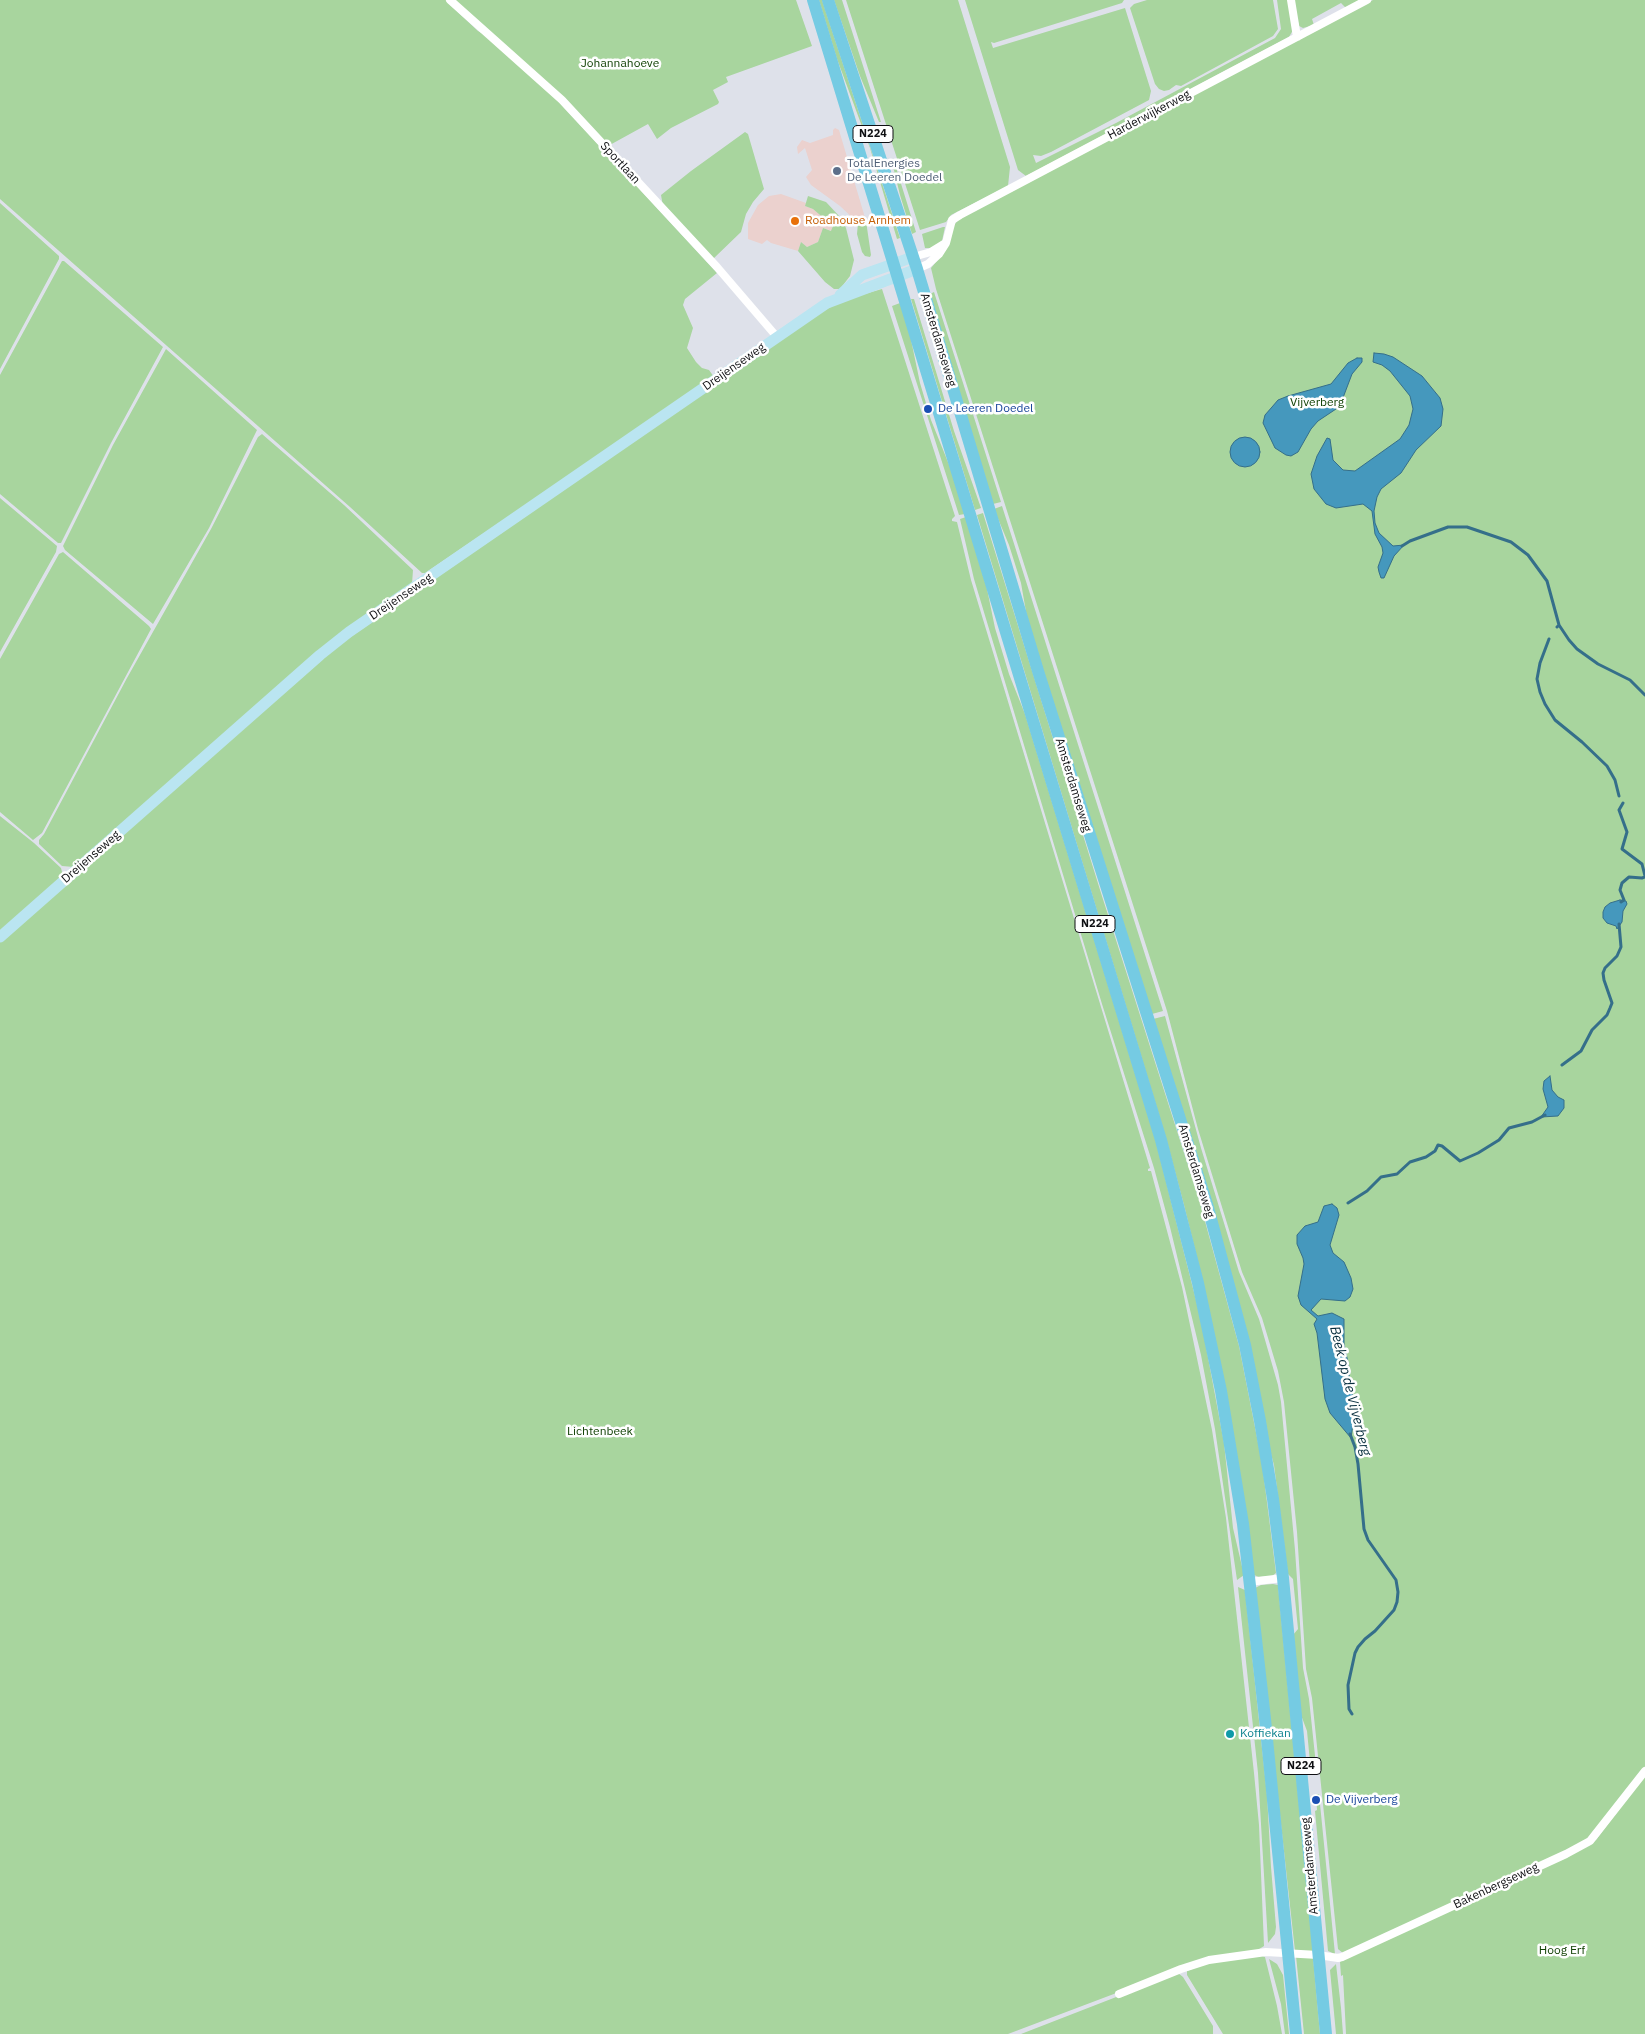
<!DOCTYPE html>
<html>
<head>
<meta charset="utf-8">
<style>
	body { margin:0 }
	canvas { display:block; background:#dee1ea }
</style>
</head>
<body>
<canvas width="1645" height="2034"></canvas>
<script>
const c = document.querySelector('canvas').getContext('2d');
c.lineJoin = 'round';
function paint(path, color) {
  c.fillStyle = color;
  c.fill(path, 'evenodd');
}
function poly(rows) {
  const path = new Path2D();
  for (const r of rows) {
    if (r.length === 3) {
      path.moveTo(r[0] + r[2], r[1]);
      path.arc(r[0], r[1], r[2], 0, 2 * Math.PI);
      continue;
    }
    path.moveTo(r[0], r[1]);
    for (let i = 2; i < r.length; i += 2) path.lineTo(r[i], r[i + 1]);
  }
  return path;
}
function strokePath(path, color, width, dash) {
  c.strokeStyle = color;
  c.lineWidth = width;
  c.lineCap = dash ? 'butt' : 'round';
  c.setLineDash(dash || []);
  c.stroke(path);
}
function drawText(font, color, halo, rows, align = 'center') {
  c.font = font + ' "IBM Plex Sans",sans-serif';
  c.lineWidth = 5;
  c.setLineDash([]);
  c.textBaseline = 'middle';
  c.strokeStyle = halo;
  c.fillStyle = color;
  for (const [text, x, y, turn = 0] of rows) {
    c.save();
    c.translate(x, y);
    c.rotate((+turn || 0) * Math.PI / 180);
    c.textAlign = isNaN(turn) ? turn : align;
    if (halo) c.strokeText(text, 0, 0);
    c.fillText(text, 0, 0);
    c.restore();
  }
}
const commercial = poly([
	[835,128,839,130,866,221,858,223,840,206,811,185,806,177,812,170,805,148,798,154,797,147,802,140,810,143,833,135,833,130],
	[781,194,806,203,805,206,813,209,832,223,832,231,823,228,818,242,807,247,801,242,798,251,771,243,767,240,762,244,748,239,748,223,758,205,769,196]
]);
const green = poly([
	[0,0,447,0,448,3,478,31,490,38,546,88,717,273,685,299,683,305,693,328,687,348,696,362,702,368,709,370,714,377,425,573,422,573,350,507,0,199],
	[455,0,796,0,812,46,726,77,728,82,713,90,719,102,718,104,671,128,657,139,648,124,608,146],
	[819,0,822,0,900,238,897,239,870,148,837,59],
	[834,0,842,0,881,122,879,122,860,76],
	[846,0,958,0,1010,167,1008,186,951,215,946,222,920,230],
	[965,0,1124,0,1122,3,994,43,991,42,993,48,1125,8,1151,91,1149,100,1051,152,1041,156,1033,155,1036,163,1116,123,1275,38,1281,29,1277,0,1288,0,1293,30,1289,37,1026,176,1018,170],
	[1147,0,1273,0,1278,29,1273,36,1181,86,1176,85,1169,90,1164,91,1159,89,1155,84,1130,8,1134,4],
	[1293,0,1361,0,1346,8,1341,3,1312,19,1314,25,1303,28,1299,26],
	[1373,0,1645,0,1645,1767,1588,1840,1344,1954,1338,1949,1312,1698,1306,1669,1297,1532,1284,1402,1278,1371,1262,1318,1242,1272,1198,1129,1167,1011,936,289,931,268,946,250,954,225,960,218],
	[745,132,748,134,764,189,753,202,746,214,741,232,713,259,663,206,661,195,691,171],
	[894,161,916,232,912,234,900,195,892,162],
	[808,196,826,202,841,218,846,228,854,260,850,276,840,289,834,289,825,282,798,251,801,242,807,247,818,242,823,228,831,231,833,226,813,209,805,206],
	[0,203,59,256,59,259,0,369],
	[866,221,871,255,870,257,865,256,862,252,857,234,858,223],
	[943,227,945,227,942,241,931,248,925,248,922,234],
	[62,261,64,261,163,347,111,443,61,543,58,543,0,494,0,375],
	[882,289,955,516,952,519,952,521,957,522,971,580,1150,1168,1148,1169,1148,1171,1151,1171,1182,1287,1212,1430,1226,1518,1254,1773,1259,1825,1264,1946,1256,1951,1209,1958,1008,2034,0,2034,0,942,339,645,825,310,844,300],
	[934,292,1001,502,993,504,930,294],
	[911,299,914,299,954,431,981,508,975,510],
	[900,303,910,335,920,383,931,420,952,472,965,514,959,515,892,306],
	[166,349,257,430,209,528,153,624,65,550,63,546,113,445],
	[262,434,344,505,413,570,412,584,74,867,62,866,39,844,39,840,44,834,127,678,211,529,258,437],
	[0,498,57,546,56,552,0,652],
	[1002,506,1163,1011,1152,1014,1028,623,1021,583,1009,545,994,509],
	[983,513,1101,893,1200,1203,1239,1346,1262,1463,1276,1573,1272,1576,1259,1577,1254,1575,1203,1282,1184,1205,1166,1138,977,515],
	[966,517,987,589,995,628,1009,674,1025,714,1156,1142,1201,1320,1224,1443,1233,1528,1244,1575,1237,1580,1215,1429,1201,1355,1170,1227,1154,1168,1102,1004,974,579,960,519],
	[63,552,149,626,151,629,42,833,33,840,0,812,0,659,59,554],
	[0,816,34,843,61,868,63,876,0,931],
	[1165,1016,1201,1148,1239,1272,1259,1319,1278,1385,1281,1402,1295,1550,1303,1668,1309,1699,1316,1765,1310,1762,1307,1731,1301,1715,1293,1635,1298,1629,1293,1579,1288,1574,1274,1465,1153,1019],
	[1273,1584,1278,1585,1313,1952,1295,1951,1255,1588,1261,1585],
	[1238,1587,1245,1590,1267,1795,1271,1867,1276,1927,1275,1934,1268,1943,1258,1773],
	[1645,1775,1645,2034,1346,2034,1343,1975,1341,1976,1340,1962,1342,1960,1596,1840],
	[1316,1794,1319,1794,1335,1954,1328,1951,1315,1811,1317,1810],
	[1262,1956,1265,1957,1277,2006,1282,2034,1223,2034,1187,1975,1187,1971,1209,1963],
	[1296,1956,1313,1957,1320,2034,1304,2034],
	[1269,1959,1277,1964,1283,1975,1289,2034,1285,2034,1281,2004],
	[1336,1964,1341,2008,1343,2034,1336,2034,1330,1970],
	[1178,1973,1183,1977,1213,2026,1213,2034,1021,2034]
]);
const water = poly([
	[1374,353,1384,354,1393,357,1422,376,1440,398,1443,409,1441,426,1416,450,1401,473,1381,489,1377,497,1374,511,1375,523,1379,533,1393,546,1404,545,1394,556,1384,578,1381,578,1379,572,1378,567,1383,553,1382,547,1375,534,1372,511,1363,504,1336,508,1326,504,1314,489,1311,474,1317,456,1327,438,1330,439,1333,460,1343,470,1355,471,1400,439,1409,425,1413,409,1410,396,1390,371,1382,365,1373,362,1374,353],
	[1357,358,1362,358,1362,362,1352,374,1341,403,1336,409,1318,421,1311,429,1298,452,1291,456,1286,455,1275,448,1263,423,1265,415,1272,407,1278,400,1288,396,1331,384,1348,363,1357,358],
	[1245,452,15],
	[1620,900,1626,901,1627,904,1623,911,1622,922,1617,929,1616,926,1607,923,1603,918,1603,912,1605,907,1610,903,1620,900],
	[1550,1076,1552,1090,1558,1097,1564,1100,1564,1108,1558,1116,1541,1117,1548,1107,1543,1089,1544,1081,1550,1076],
	[1332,1204,1337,1208,1339,1215,1330,1245,1333,1253,1344,1262,1351,1278,1353,1289,1350,1297,1345,1301,1321,1299,1311,1310,1318,1316,1332,1313,1344,1319,1344,1344,1350,1372,1348,1380,1351,1386,1355,1409,1351,1438,1330,1413,1325,1399,1317,1333,1314,1324,1317,1319,1301,1305,1298,1296,1304,1264,1303,1258,1297,1244,1297,1235,1305,1226,1318,1222,1324,1206,1332,1204]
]);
const stream = poly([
	[1402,546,1410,541,1448,527,1467,527,1511,542,1528,555,1547,581,1559,625,1557,627],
	[1559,625,1569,640,1577,649,1598,664,1630,680,1645,695],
	[1549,639,1540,663,1537,679,1540,692,1545,704,1555,720,1582,742,1607,766,1615,780,1619,796],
	[1623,803,1619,810,1627,832,1622,849,1642,864,1645,876],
	[1621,902,1624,900,1620,890,1622,883,1629,877,1642,878,1645,877],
	[1562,1065,1581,1051,1592,1030,1607,1015,1610,1008,1612,1003,1604,980,1603,973,1605,968,1617,956,1621,947,1619,924],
	[1348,1203,1367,1191,1381,1177,1397,1174,1410,1162,1426,1157,1435,1151,1438,1145,1442,1146,1460,1161,1478,1153,1499,1140,1509,1128,1532,1122,1545,1115],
	[1350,1434,1355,1447,1358,1464,1364,1529,1368,1540,1396,1580,1398,1592,1397,1602,1394,1610,1375,1631,1365,1639,1358,1647,1355,1653,1348,1685,1349,1709,1352,1714]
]);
const street = poly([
	[450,0,562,100,717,267,777,337],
	[1291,0,1297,37],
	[913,257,931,252,944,244],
	[917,269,928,264,939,254,946,243,952,220,960,215,1367,0],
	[1249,1582,1283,1578],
	[1119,1994,1181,1969,1209,1960,1266,1952,1318,1955,1338,1958,1342,1957,1566,1854,1590,1841,1645,1771]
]);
const secondary = poly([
	[840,295,862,275,913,257],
	[0,937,320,655,349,632,827,303,917,269]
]);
const primary = poly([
	[813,0,1161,1140,1198,1283,1221,1391,1243,1524,1265,1719,1296,2034],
	[828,0,917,269,1038,671,1207,1204,1245,1345,1260,1421,1273,1499,1283,1578,1326,2034]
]);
const markers = [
	[837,171,5,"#5c6f8a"],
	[795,221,5,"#e8710a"],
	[928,409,5,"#1a4fb4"],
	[1230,1734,5,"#0f9aa8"],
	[1316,1800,5,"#1a4fb4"]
];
const shields = [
	[873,134,40],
	[1095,924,40],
	[1301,1766,40]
];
const shieldNames = [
	["N224",873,134],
	["N224",1095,924],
	["N224",1301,1766]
];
const parkNames = [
	["Johannahoeve",620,64],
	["Vijverberg",1317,403],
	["Lichtenbeek",600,1432],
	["Hoog Erf",1562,1951]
];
const streetNames = [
	["Harderwijkerweg",1149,115,-28],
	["Sportlaan",620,163,47],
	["Amsterdamseweg",938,340,73],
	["Dreijenseweg",734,367,-35],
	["Dreijenseweg",401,597,-34],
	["Amsterdamseweg",1073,785,73],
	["Dreijenseweg",91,857,-41],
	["Amsterdamseweg",1196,1171,73],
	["Amsterdamseweg",1310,1866,-95],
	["Bakenbergseweg",1496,1886,-25]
];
const serviceNames = [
	["TotalEnergies",847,164],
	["De Leeren Doedel",847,178]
];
const foodNames = [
	["Roadhouse Arnhem",805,221]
];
const transitNames = [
	["De Leeren Doedel",938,409],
	["De Vijverberg",1326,1800]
];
const cultureNames = [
	["Koffiekan",1240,1734]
];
const waterNames = [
	["Beek op de Vijverberg",1350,1391,76]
];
paint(commercial, '#ebd1ce');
paint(green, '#a8d59e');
paint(water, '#4598bd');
strokePath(water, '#356f8a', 1);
strokePath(stream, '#356f8a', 3);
strokePath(street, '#fff', 8);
strokePath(secondary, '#bae5f1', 11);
strokePath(primary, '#75cbe3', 12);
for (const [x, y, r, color] of markers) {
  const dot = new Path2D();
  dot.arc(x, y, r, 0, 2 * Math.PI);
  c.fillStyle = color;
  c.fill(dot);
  strokePath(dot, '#fff', 2);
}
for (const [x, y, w] of shields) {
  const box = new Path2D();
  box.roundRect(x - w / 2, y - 8.5, w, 17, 4);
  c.fillStyle = '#fff';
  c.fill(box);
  strokePath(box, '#0f1013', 1);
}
drawText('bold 11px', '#0f1013', null, shieldNames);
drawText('12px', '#124205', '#fff', parkNames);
drawText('12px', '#0f1013', '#fff', streetNames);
drawText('12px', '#4e5e75', '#fff', serviceNames, 'left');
drawText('12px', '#c56008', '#fff', foodNames, 'left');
drawText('12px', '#164399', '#fff', transitNames, 'left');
drawText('12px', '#0d838f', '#fff', cultureNames, 'left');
drawText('italic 14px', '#062d3d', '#fff', waterNames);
</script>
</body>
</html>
